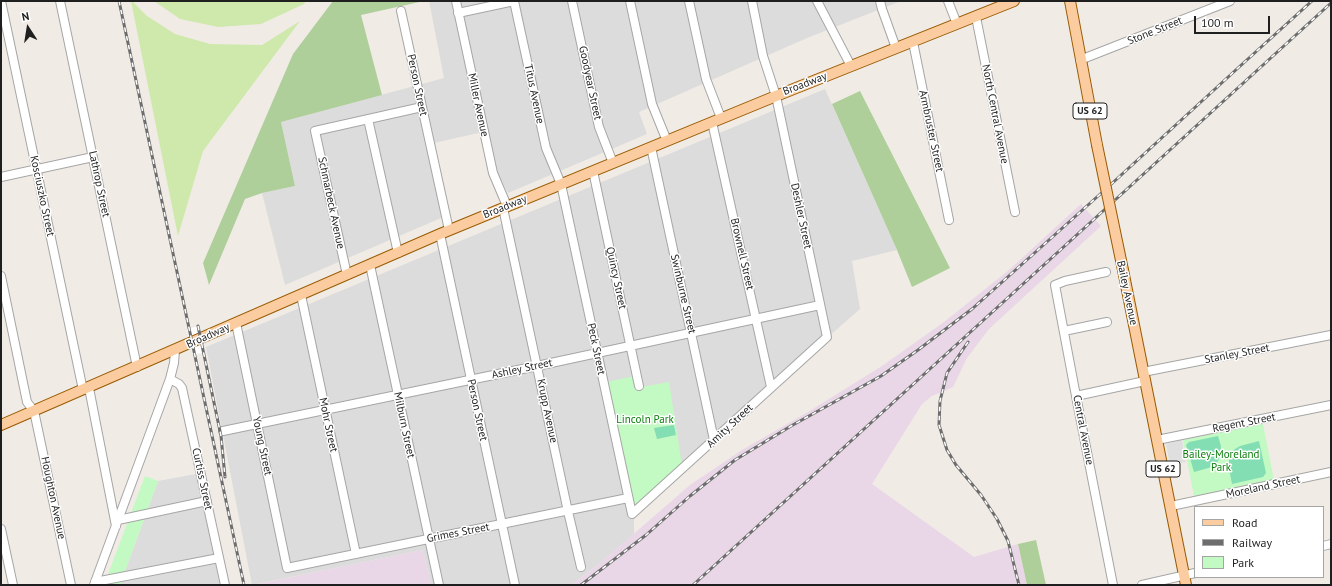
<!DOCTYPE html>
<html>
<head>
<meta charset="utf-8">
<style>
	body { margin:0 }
	#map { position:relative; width:1332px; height:586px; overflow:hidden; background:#f0ebe5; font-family:"PT Sans",sans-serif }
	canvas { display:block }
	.frame { position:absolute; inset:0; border:2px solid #1f1f1f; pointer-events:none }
	.legend { position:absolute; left:1194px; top:506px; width:130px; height:72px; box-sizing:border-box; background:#fff; border:1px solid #a5a5a5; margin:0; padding:5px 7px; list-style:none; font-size:12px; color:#1f1f1f }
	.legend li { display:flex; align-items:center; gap:8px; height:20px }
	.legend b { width:20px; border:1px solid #a5a5a5 }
	.north { position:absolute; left:8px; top:8px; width:40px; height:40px; -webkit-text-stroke:3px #fff; paint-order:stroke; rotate:348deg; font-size:11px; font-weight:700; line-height:16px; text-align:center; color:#1f1f1f }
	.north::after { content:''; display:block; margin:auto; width:14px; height:18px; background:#1f1f1f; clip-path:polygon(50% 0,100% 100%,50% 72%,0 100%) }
	.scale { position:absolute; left:1194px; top:16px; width:76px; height:18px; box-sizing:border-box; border:2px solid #1f1f1f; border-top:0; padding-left:5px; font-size:12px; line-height:14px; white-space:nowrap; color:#1f1f1f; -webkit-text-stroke:3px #fff; paint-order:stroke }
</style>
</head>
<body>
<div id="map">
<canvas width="1332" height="586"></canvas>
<div class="frame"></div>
<ul class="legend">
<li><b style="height:5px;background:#fbcc9f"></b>Road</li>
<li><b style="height:5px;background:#6d6d6d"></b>Railway</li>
<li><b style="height:11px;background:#c3f9c3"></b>Park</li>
</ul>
<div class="north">N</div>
<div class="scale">100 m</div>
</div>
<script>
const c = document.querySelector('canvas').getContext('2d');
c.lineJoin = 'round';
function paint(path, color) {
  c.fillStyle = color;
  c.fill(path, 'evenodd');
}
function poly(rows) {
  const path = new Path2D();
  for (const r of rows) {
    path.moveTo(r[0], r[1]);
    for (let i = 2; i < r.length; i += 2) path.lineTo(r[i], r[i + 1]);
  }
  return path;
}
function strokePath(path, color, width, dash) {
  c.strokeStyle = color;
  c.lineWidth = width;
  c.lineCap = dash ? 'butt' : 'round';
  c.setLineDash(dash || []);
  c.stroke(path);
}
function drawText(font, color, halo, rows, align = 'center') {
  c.font = font + ' "PT Sans",sans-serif';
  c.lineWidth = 3;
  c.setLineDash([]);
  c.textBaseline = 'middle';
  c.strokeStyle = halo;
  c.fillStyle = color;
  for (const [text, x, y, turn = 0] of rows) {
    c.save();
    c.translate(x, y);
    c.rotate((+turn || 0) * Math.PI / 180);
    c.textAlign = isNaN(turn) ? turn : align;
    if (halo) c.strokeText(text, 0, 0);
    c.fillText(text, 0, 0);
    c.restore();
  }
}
const residential = poly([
	[429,1,901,1,807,38,639,112,647,134,508,193,496,170,487,131,434,143,448,215,285,285,262,193,295,186,281,122,444,78],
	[825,89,897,250,852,261,860,309,682,465,634,509,634,534,599,564,571,585,431,585,423,550,252,585,206,347],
	[196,474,220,585,120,585,158,481]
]);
const industrial = poly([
	[1081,204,1101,226,989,329,967,358,953,387,932,396,922,404,872,484,974,557,1018,544,1027,585,571,585,599,564,690,485,742,450,808,412,882,366,944,322,1009,270],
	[423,550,431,585,253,585]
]);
const grass = poly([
	[131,1,132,1,147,16,175,34,210,44,262,45,300,21,203,151,178,236],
	[154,1,306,1,304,4,261,24,218,27,180,19]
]);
const forest = poly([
	[333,1,424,1,361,15,382,95,281,122,295,186,262,193,245,199,209,285,203,263,293,54],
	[860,91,950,268,912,287,897,250,832,104],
	[1036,540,1046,585,1027,585,1018,544]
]);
const park = poly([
	[634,376,636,388,669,382,682,465,634,509,607,382],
	[1263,424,1274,480,1194,496,1183,440],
	[145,476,158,481,120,585,104,585]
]);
const pitch = poly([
	[674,425,676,435,657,439,654,428],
	[1218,436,1221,446,1220,456,1217,463,1212,467,1194,472,1186,445,1189,442],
	[1259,441,1266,473,1263,477,1232,484,1229,469,1229,458,1232,451,1240,446]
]);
const parking = poly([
	[1182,440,1186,462,1170,465,1166,444]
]);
const pier = poly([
	[199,326,205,352,193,355,187,329]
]);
const minor = poly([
	[1,1,83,390],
	[60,1,137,367],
	[456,1,493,173,507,206],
	[514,1,546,148,561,184,632,514,827,337,776,96,763,56,752,1],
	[572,1,599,127,613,163],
	[630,1,652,104,667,141],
	[689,1,706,79,721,118],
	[817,1,851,66],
	[880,1,882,9,896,48],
	[948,1,957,24],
	[401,11,449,230],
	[458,13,514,1],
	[976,17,1015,212],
	[913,42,949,220],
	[1080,60,1230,1],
	[368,119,398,253],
	[712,122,771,387],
	[651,147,714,440],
	[593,171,639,386],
	[1,177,93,157],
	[503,208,567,507,581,567],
	[440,234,515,585],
	[370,265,439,585],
	[1106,272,1065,281,1055,285,1076,396,1113,585],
	[347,275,315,131,422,107],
	[1,276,27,402,34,411,71,585],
	[301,295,356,554],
	[236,323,287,568,628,498],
	[1064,331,1107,322],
	[1143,372,1331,335],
	[170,379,179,384,182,388,225,585],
	[89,388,116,526],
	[1076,396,1145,381],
	[223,431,537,366,820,305],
	[1157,440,1331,405],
	[1171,506,1331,472],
	[118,520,207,501],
	[1,529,13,585],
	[1323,546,1331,544],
	[95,582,219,558],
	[94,585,170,379,174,363,175,350],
	[1142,585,1195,573]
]);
const major = poly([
	[1070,1,1097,145],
	[1123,270,1186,585],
	[1,425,440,234,776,96,1014,1]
]);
const rail = poly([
	[119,1,244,585],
	[198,326,221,436,225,477],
	[968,342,947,373,940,401,939,425,947,450,956,465,981,495,997,519,1008,541,1019,585],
	[581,585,646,535,690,496,735,460,791,426,881,376,918,350,972,309,1107,188,1238,68,1312,1],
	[693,585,1331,3]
]);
const majorBridge = poly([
	[1097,145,1123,270]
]);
const shields = [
	[1090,111,34],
	[1163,469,34]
];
const shieldNames = [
	["US 62",1090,111],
	["US 62",1163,469]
];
const streetNames = [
	["Stone Street",1155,31,-22],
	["Goodyear Street",590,83,78],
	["Broadway",805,84,-21],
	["Person Street",417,85,78],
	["Titus Avenue",534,94,78],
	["Miller Avenue",478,105,78],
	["North Central Avenue",995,114,79],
	["Armbruster Street",931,131,78],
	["Lathrop Street",99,184,78],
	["Kosciuszko Street",42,196,78],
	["Schmarbeck Avenue",331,203,78],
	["Broadway",505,207,-22],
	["Deshler Street",801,216,78],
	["Brownell Street",742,254,77],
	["Quincy Street",616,278,78],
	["Bailey Avenue",1127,293,78],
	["Swinburne Street",683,294,77],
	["Broadway",208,336,-24],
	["Peck Street",596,349,78],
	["Stanley Street",1237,354,-11],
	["Ashley Street",522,369,-12],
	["Person Street",477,410,78],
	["Krupp Avenue",547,411,78],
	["Regent Street",1244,423,-11],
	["Mohr Street",328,425,78],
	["Milburn Street",404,425,78],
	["Amity Street",730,426,-43],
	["Central Avenue",1083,430,79],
	["Young Street",262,446,78],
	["Curtiss Street",202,479,78],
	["Moreland Street",1263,487,-12],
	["Houghton Avenue",53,498,78],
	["Grimes Street",458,533,-11]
];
const parkNames = [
	["Lincoln Park",645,420],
	["Bailey-Moreland",1221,455],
	["Park",1221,468]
];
paint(residential, '#dddcdc');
paint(industrial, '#e9d7e7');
paint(grass, '#cfe9ac');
paint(forest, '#aecf9a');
paint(park, '#c3f9c3');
paint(pitch, '#84deb4');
paint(parking, '#dfdfdf');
paint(pier, '#fff');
strokePath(minor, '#a6a6a6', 10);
strokePath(major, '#995a01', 12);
strokePath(minor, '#fff', 8);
strokePath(major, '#fbcc9f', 10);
strokePath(rail, '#6d6d6d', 3);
strokePath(rail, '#fff', 1.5, [4.5]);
strokePath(majorBridge, '#995a01', 12, []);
strokePath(majorBridge, '#fbcc9f', 10);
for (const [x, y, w] of shields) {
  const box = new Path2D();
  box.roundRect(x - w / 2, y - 8, w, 16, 3);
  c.fillStyle = '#fff';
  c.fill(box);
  strokePath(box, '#1f1f1f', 1);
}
drawText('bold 10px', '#1f1f1f', null, shieldNames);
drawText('11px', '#1f1f1f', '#fff', streetNames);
drawText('11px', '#0c7e0d', '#fff', parkNames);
</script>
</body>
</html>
